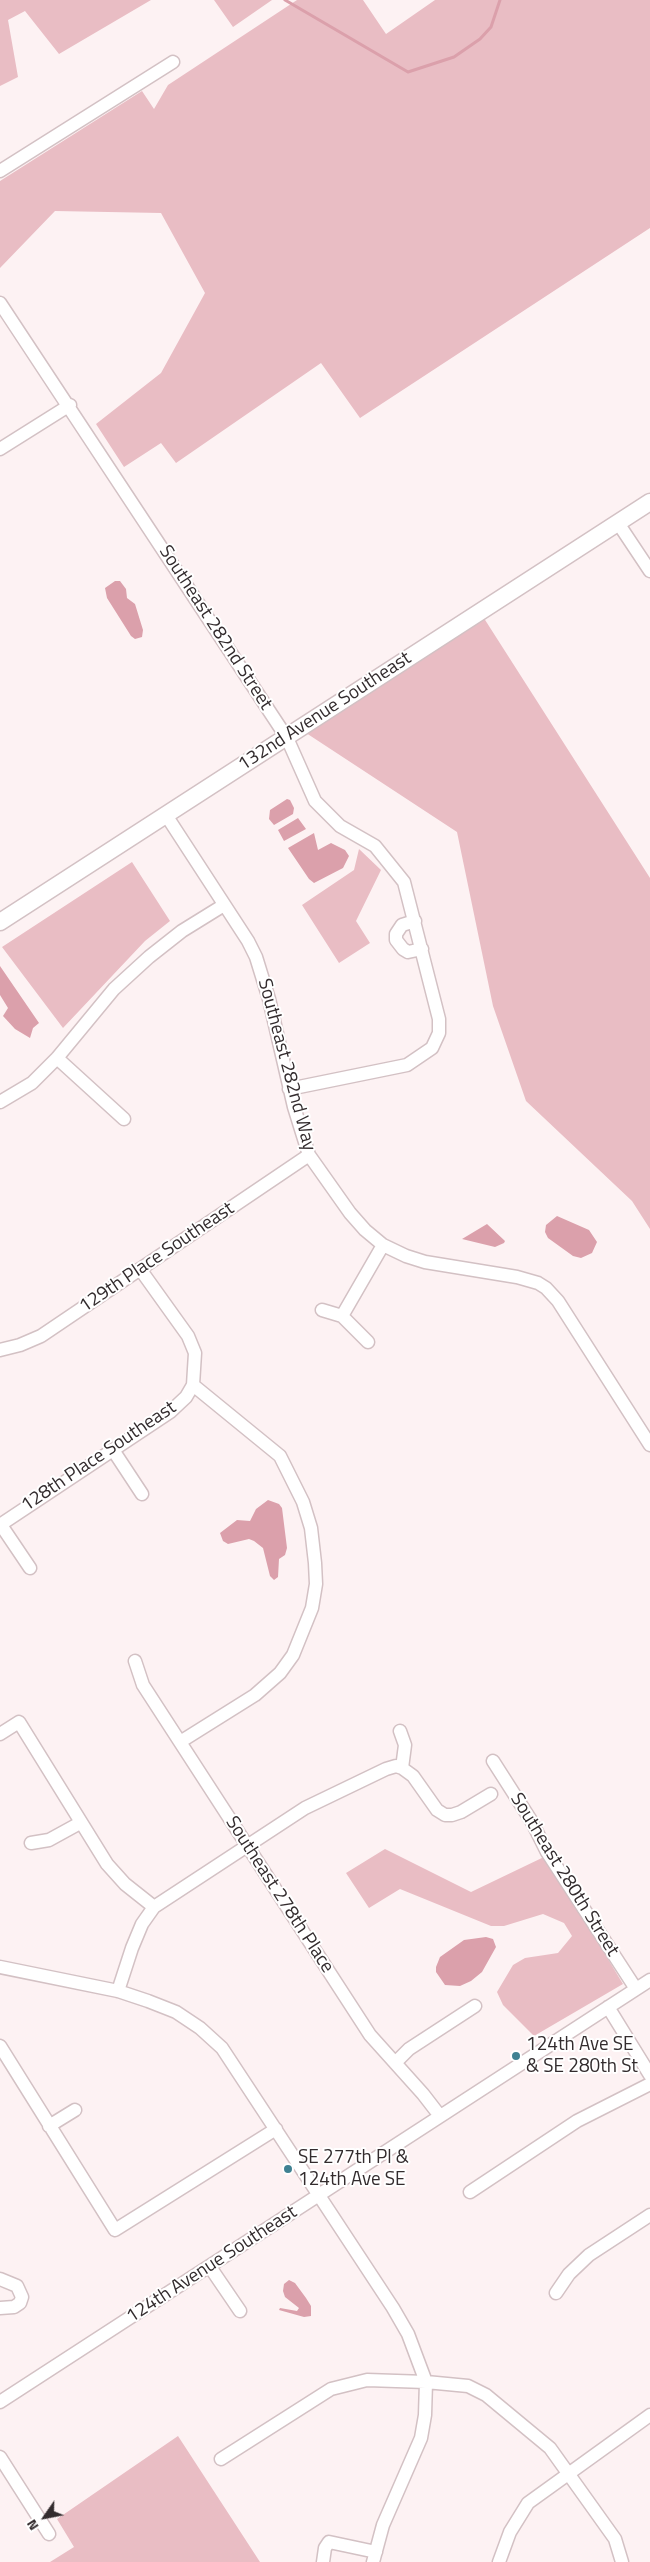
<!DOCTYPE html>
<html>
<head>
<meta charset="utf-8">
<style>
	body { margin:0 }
	#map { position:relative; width:650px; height:2562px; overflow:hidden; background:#fdf2f3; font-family:"Titillium Web",sans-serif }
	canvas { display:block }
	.north { position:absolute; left:20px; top:2492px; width:50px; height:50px; -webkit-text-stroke:4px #fff; paint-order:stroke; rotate:237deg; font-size:14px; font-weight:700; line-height:20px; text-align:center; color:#332c2e }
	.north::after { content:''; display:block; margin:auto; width:18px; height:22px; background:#332c2e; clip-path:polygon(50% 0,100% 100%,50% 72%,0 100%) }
</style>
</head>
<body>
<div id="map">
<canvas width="650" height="2562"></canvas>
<div class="north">N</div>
</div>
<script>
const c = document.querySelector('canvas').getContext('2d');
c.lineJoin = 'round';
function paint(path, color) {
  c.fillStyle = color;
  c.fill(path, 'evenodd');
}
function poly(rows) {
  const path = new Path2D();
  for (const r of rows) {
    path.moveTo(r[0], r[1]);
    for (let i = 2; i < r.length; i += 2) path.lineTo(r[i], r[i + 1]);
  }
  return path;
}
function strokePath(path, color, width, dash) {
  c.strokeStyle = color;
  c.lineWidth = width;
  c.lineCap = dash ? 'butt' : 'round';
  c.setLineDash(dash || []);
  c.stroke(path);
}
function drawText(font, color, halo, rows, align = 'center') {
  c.font = font + ' "Titillium Web",sans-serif';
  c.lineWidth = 4;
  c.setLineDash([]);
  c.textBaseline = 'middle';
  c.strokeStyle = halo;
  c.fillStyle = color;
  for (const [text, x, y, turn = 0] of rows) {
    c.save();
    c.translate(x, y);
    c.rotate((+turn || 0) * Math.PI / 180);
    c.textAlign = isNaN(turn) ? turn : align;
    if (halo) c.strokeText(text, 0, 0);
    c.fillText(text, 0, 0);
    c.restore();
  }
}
const green = poly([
	[0,0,151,0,59,54,25,11,8,20,18,77,0,86],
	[214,0,272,0,233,27],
	[297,0,363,0,386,34,435,0,650,0,650,228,360,418,321,363,176,463,161,443,124,467,96,424,161,373,205,293,161,213,55,211,0,268,0,181,142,91,154,109,168,85],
	[480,612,650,878,650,1229,632,1201,526,1101,493,1006,457,832,300,729],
	[359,849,381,870,356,921,370,943,339,963,302,905,354,870],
	[132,862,170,921,145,941,63,1028,2,947],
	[385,1849,471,1892,546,1856,623,1984,534,2036,503,2005,497,1992,513,1965,525,1958,558,1953,572,1936,564,1923,543,1914,504,1926,491,1926,400,1889,369,1908,346,1873],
	[178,2436,260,2562,50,2562,74,2547,57,2519]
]);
const water = poly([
	[115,581,120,581,126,589,127,598,135,604,143,630,142,637,135,639,131,636,107,598,105,588],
	[287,799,290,800,294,808,293,814,274,825,269,819,270,810],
	[298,818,306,829,284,841,278,830],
	[314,833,318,850,331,843,345,850,349,856,343,868,314,883,309,879,288,848],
	[0,966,39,1023,33,1028,30,1038,15,1029,3,1016,8,1008,0,995],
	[557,1216,589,1230,597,1242,592,1253,581,1258,573,1256,548,1238,545,1232,546,1225],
	[487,1224,505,1241,504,1243,495,1247,462,1239],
	[268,1500,279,1504,282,1508,287,1548,285,1555,279,1559,278,1577,274,1580,270,1576,263,1548,254,1541,249,1539,228,1544,223,1541,220,1533,237,1520,250,1521,256,1509],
	[486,1937,493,1939,496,1947,482,1972,471,1981,460,1986,445,1985,436,1972,436,1967,440,1957,464,1940],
	[289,2280,295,2283,306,2298,311,2306,311,2316,304,2317,279,2310,280,2308,297,2311,299,2308,285,2297,283,2291,284,2284]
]);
const stream = poly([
	[285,0,408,72,454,57,480,39,491,27,500,0]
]);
const minor = poly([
	[0,171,173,62],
	[0,303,287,738,315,801,340,826,375,846,404,882,439,1019,439,1033,432,1048,407,1065,289,1089],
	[0,449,70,405],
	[618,523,650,571],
	[166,815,248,941,256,957,269,999,294,1107,309,1155,350,1213,365,1230,383,1245,406,1256,425,1262,517,1277,538,1283,546,1288,558,1301,650,1445],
	[415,921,402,925,396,934,396,940,403,949,408,952,422,949],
	[57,1058,124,1119],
	[0,1102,32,1083,57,1058,114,989,149,957,182,931,224,905],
	[140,1269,188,1336,195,1353,193,1385,280,1456,303,1502,311,1528,315,1563,316,1584,312,1608,293,1655,280,1673,255,1695,180,1742],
	[322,1310,342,1316,368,1342],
	[342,1316,383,1245],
	[0,1350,20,1345,41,1336,309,1155],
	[113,1450,142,1494],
	[0,1525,170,1412,186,1397,193,1385],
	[1,1525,30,1568],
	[135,1661,143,1685,370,2035,423,2094,440,2116],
	[400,1731,405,1745,402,1768,413,1776,437,1810,445,1815,452,1815,461,1812,491,1794],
	[0,1734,19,1722,107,1864,125,1884,154,1907],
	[493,1761,532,1822,547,1852,636,1989],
	[31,1843,49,1840,80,1823],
	[0,1967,118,1991,148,2001,176,2012,200,2028,222,2048,393,2308,408,2334,426,2382,468,2386,486,2395,550,2448,615,2539,622,2562],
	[118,1991,132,1948,142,1924,154,1907,305,1808,386,1769,396,1766,402,1768],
	[608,2007,650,2075],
	[0,2046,115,2230,276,2129],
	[395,2063,409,2049,475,2006],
	[49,2126,75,2110],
	[470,2192,577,2121,650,2084],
	[210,2267,240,2311],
	[0,2279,17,2286,22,2297,20,2303,14,2307,0,2308],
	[556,2293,569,2274,589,2255,650,2215],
	[0,2402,650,1980],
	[0,2457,49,2534],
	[221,2459,331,2389,367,2380,426,2382,425,2415,421,2438,383,2525,373,2562],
	[323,2562,325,2548,329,2542,376,2552],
	[499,2562,510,2532,528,2503,650,2415]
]);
const major = poly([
	[0,922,650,502]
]);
const markers = [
	[516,2056,5,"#3f8192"],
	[288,2169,5,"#3f8192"]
];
const streetNames = [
	["Southeast 282nd Street",215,628,57],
	["132nd Avenue Southeast",325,712,-33],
	["Southeast 282nd Way",286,1065,75],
	["129th Place Southeast",157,1258,-34],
	["128th Place Southeast",99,1457,-34],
	["Southeast 280th Street",564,1875,58],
	["Southeast 278th Place",279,1895,57],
	["124th Avenue Southeast",212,2265,-33]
];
const poiNames = [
	["124th Ave SE",526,2045],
	["& SE 280th St",526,2067],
	["SE 277th Pl &",298,2158],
	["124th Ave SE",298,2180]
];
paint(green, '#e9bdc4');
paint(water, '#dba0ab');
strokePath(stream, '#dba0ab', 3);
strokePath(minor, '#d3c1c4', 15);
strokePath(major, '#d3c1c4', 19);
strokePath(minor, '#fff', 12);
strokePath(major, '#fff', 16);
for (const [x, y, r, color] of markers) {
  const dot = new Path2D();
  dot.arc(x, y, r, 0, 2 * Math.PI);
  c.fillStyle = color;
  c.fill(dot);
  strokePath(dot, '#fff', 2);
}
drawText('19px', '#332c2e', '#fff', streetNames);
drawText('19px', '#332c2e', '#fff', poiNames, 'left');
</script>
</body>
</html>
